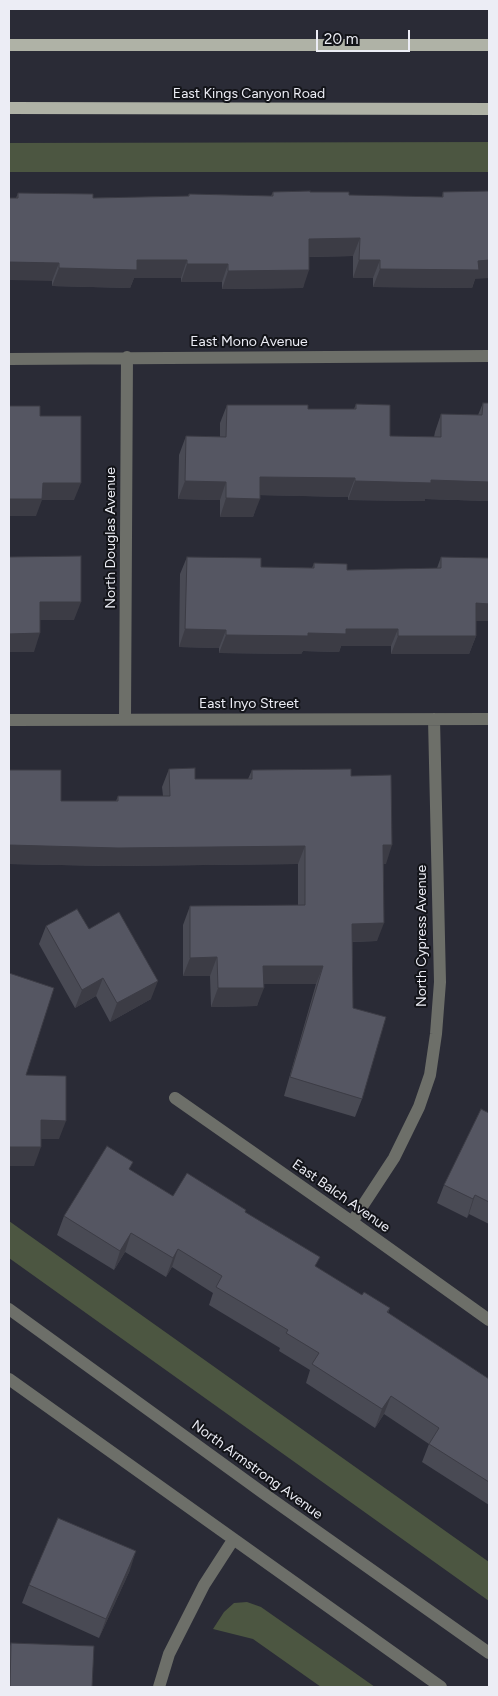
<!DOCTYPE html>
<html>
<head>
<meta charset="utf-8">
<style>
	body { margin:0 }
	#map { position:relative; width:498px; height:1696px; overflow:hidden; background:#2a2b36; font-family:Figtree,sans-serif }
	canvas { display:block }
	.frame { position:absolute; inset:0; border:10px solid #ecedf5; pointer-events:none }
	.scale { position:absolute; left:316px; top:30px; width:94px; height:22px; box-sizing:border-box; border:2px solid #ecedf5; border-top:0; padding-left:6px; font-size:15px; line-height:18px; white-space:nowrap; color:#ecedf5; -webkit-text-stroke:4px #131419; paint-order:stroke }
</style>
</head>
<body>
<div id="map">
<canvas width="498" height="1696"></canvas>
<div class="frame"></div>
<div class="scale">20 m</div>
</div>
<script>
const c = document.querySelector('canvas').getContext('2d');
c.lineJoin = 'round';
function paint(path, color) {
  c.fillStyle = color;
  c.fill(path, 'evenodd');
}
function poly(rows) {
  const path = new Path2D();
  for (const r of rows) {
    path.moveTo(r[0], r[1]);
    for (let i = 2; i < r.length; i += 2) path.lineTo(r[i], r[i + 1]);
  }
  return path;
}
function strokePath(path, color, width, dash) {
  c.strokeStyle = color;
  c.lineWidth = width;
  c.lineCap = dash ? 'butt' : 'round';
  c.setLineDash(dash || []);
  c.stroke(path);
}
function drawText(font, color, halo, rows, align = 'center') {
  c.font = font + ' Figtree,sans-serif';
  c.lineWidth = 4;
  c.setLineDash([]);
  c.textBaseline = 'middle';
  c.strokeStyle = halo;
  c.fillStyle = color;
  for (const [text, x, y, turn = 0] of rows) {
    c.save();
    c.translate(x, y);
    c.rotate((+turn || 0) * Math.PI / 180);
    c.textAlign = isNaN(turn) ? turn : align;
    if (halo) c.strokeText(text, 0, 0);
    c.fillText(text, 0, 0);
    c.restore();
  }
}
const green = poly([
	[489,142,489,172,9,172,9,143],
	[9,1221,489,1562,489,1601,9,1258],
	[247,1602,261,1607,375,1687,321,1687,253,1639,213,1629,224,1612,234,1603]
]);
const minor = poly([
	[9,359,489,356],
	[125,719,127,357],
	[9,720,489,719],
	[175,1098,352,1222,489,1320],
	[352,1222,394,1158,419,1107,430,1075,436,1034,440,982,434,719],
	[9,1309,263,1493,489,1653],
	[9,1379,441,1687],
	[159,1687,169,1654,204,1585,233,1540]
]);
const major = poly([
	[9,45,489,45],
	[9,108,489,109]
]);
const wall = poly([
	[273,192,310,192,349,195,442,197,443,192,475,279,472,288,373,287,373,278,353,278,353,256,309,257,303,288,222,289,222,282,181,282,181,278,134,278,130,288,52,286,52,281,16,198,18,193,93,198,188,196,189,194,271,196],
	[483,403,489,403,489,501,425,499,425,501,348,500,348,497,260,495,253,517,220,517,220,500,178,499,179,455,186,436,220,437,220,423,227,405,308,409,354,409,356,404,390,436,434,437,435,432,441,414,478,415],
	[187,557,261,567,312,568,314,563,347,570,437,568,441,557,476,621,476,636,469,654,391,654,391,646,341,646,339,652,303,651,301,654,219,653,219,648,179,647,180,574],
	[169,769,195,779,248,779,252,770,351,776,386,864,383,864,377,941,352,942,353,1008,362,1099,355,1117,284,1096,316,984,263,984,257,1006,211,1007,210,976,183,976,183,925,190,906,298,905,298,864,112,866,9,864,9,770,61,801,116,801,118,796,163,796,162,787],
	[46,926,89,929,151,999,110,1022,96,996,75,1008,39,944],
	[489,1113,489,1224,469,1214,467,1218,437,1203,444,1185],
	[130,1170,173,1196,245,1212,316,1267,362,1295,390,1308,388,1313,489,1379,489,1505,422,1462,429,1444,384,1414,375,1428,306,1383,310,1370,279,1351,280,1348,209,1305,213,1293,172,1267,166,1277,125,1252,114,1270,57,1235,64,1216],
	[130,1570,99,1638,22,1603,29,1585],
	[11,1643,92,1687,9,1687,9,1649]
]);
const shadedWall = poly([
	[360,238,353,256,302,257,309,239],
	[137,260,187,260,181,278,134,278,130,288,52,286,59,268],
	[359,260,380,260,373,278,353,278],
	[489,260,489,278,475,279,472,288,373,287,380,269,478,261],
	[9,262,59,263,52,281,9,280],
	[187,264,228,264,222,282,181,282],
	[309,270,303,288,222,289,228,271],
	[260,477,355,478,348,497,253,495],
	[431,480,489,482,489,501,425,499,425,501,348,500,355,481],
	[185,481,226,482,220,500,178,499],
	[43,483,81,483,74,500,42,500,36,516,9,516,9,499],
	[226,498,260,499,253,517,220,517],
	[40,602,81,602,74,620,33,620],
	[476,603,489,604,489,621,470,621],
	[185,629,226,630,219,648,179,647],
	[346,629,398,629,391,646,341,646,339,652,303,651,301,654,219,653,226,635],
	[40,633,34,652,9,652,9,634],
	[398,636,476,636,469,654,391,654],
	[9,845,305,846,298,864,112,866,9,864],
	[383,845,392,845,386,864,376,864],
	[384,923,377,941,345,942,352,924],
	[217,957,210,976,183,976,190,958],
	[263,966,323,966,316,984,256,984],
	[103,978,96,996,75,1008,82,990],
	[158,981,151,999,110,1022,117,1003],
	[218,988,264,988,257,1006,211,1007],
	[41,1120,66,1121,59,1139,34,1139],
	[9,1147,41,1147,34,1166,9,1166],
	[475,1195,469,1214,467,1218,473,1199],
	[131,1233,125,1252,114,1270,120,1251],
	[178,1249,172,1267,166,1277,173,1258],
	[391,1396,384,1414,375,1428,382,1409],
	[136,1551,130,1570,99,1638,106,1619]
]);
const building = poly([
	[310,191,310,192,349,192,349,195,443,197,443,192,489,191,489,260,478,261,479,270,380,269,380,260,359,260,360,238,309,239,309,270,228,271,228,264,187,264,187,260,137,260,137,270,59,268,59,263,9,262,9,198,18,198,18,193,93,194,93,198,189,196,189,194,273,196,273,192,310,191],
	[483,403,489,403,489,482,431,480,431,483,355,481,355,478,260,477,260,499,226,498,226,482,185,481,186,436,226,437,227,405,308,405,308,409,356,409,356,404,390,405,390,436,441,437,441,414,482,415,483,403],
	[9,406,40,406,40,416,81,416,81,483,43,483,42,499,9,499,9,406],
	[81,556,81,602,40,602,40,633,9,634,9,557,81,556],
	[187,557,261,558,261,567,314,568,314,563,347,564,347,570,441,568,441,557,489,558,489,604,476,603,476,636,398,636,398,629,346,629,346,634,308,633,308,636,226,635,226,630,185,629,187,557],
	[195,768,195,779,252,779,252,770,351,769,351,776,391,775,392,845,383,845,384,923,352,924,353,1008,386,1017,362,1099,290,1077,323,966,263,966,264,988,218,988,217,957,190,958,190,906,305,905,305,846,118,848,9,845,9,847,9,770,61,770,61,801,118,801,118,796,170,796,169,769,195,768],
	[77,909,89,929,119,912,158,981,117,1003,103,978,82,990,46,926,77,909],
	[9,973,54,988,26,1075,66,1076,66,1121,41,1120,41,1147,9,1147,9,973],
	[481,1109,489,1113,489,1202,475,1195,473,1199,444,1185,481,1109],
	[107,1146,133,1162,129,1169,173,1196,187,1173,246,1210,245,1212,320,1257,315,1266,362,1295,364,1292,390,1308,387,1312,489,1379,489,1482,429,1444,439,1428,391,1396,382,1409,312,1364,319,1353,286,1333,288,1330,216,1287,222,1276,178,1249,173,1258,131,1233,120,1251,64,1216,107,1146],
	[58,1518,136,1551,106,1619,29,1585,58,1518],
	[11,1643,94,1646,92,1687,10,1687,11,1643]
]);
const streetNames = [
	["East Kings Canyon Road",249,94],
	["East Mono Avenue",249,342],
	["North Douglas Avenue",111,538,-90],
	["East Inyo Street",249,704],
	["North Cypress Avenue",422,936,-90],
	["East Balch Avenue",341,1196,35],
	["North Armstrong Avenue",257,1470,36]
];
paint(green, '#4c5641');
strokePath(minor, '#6d6f69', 12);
strokePath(major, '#afb2a6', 12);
paint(wall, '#494a54');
paint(shadedWall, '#3c3c45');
paint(building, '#555662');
strokePath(building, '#3c3c45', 1);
drawText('14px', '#ecedf5', '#131419', streetNames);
</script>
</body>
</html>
